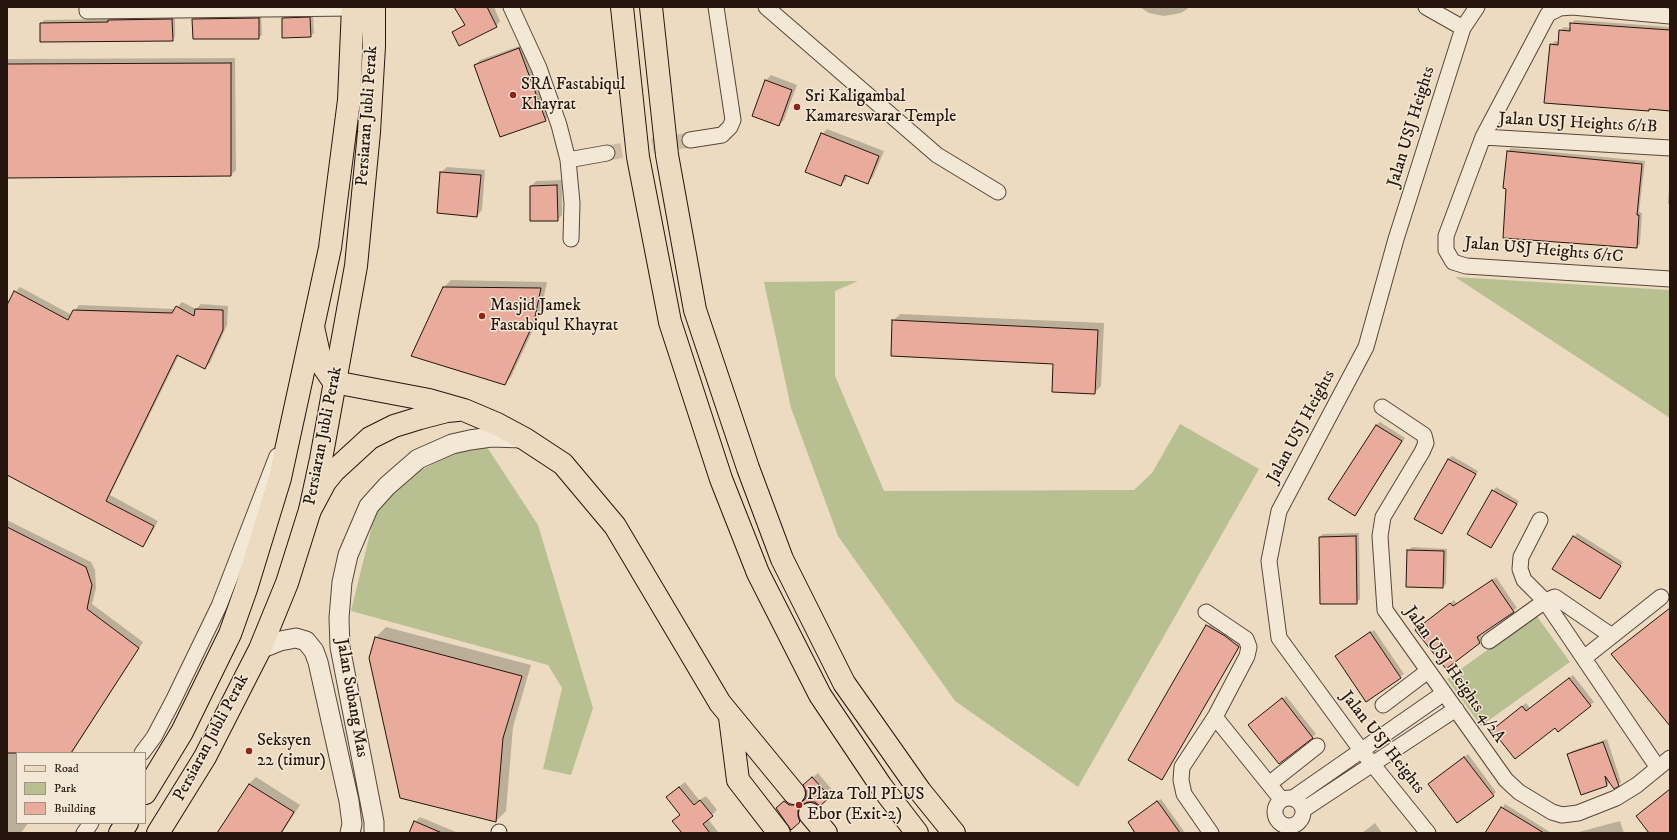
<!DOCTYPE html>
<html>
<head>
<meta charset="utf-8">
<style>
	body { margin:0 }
	#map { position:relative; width:1677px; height:840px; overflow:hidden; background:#ecdbc0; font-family:"IM FELL DW Pica",serif }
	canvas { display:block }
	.frame { position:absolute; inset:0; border:8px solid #25150d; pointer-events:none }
	.legend { position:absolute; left:16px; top:752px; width:130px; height:72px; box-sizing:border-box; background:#f3e8d6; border:1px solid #a19486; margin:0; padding:5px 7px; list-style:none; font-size:12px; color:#25150d }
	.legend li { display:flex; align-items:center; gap:8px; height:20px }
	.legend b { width:20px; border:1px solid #a19486 }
</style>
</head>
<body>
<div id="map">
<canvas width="1677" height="840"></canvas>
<div class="frame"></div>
<ul class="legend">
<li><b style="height:5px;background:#ecdbc0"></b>Road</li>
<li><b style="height:11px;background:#b8c092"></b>Park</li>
<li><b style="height:11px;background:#e8ab9c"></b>Building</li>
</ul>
</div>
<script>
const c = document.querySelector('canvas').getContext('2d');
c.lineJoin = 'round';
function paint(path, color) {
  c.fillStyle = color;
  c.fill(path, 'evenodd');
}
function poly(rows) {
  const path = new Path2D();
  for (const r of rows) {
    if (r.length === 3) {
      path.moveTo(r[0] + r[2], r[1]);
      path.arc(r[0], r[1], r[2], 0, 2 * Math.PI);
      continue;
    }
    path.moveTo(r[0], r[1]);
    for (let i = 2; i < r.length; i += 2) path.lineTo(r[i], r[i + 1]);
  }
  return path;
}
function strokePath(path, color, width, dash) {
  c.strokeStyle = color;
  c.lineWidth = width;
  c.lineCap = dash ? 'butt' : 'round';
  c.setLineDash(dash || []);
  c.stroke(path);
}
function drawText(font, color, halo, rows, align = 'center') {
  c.font = font + ' "IM FELL DW Pica",serif';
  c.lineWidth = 3;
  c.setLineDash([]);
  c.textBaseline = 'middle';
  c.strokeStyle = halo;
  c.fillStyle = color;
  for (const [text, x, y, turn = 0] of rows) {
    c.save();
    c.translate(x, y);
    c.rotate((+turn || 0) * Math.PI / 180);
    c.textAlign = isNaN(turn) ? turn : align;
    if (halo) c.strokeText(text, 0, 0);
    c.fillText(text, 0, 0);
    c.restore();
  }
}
const green = poly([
	[1455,277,1670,290,1670,418],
	[858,281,835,291,835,376,884,491,1134,490,1152,473,1180,424,1259,469,1078,787,955,701,838,536,791,408,764,282],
	[487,447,538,525,593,708,571,775,543,769,562,688,548,665,351,611,375,513,411,475,458,452],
	[1536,615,1570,662,1481,726,1447,679]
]);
const shadow = poly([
	[455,7,494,7,500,21,496,26,453,32,465,24],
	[1140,7,1190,7,1181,13,1164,16,1149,13],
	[261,15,262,35,258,38,193,19,196,16],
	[286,15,313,15,314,33,310,36,283,18],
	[175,16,175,37,172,40,41,24,44,20,110,19,112,17],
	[1575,20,1670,27,1670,110,1551,45,1555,41,1559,42,1560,31,1564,27,1571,28,1571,24],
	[525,44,550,115,545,120,475,65,480,60],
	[235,58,236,170,231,175,7,177,7,59],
	[771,75,797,85,784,120,779,125,753,115,766,80],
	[827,129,884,151,873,177,868,182,848,174,846,180,840,185,822,134],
	[1511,148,1645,161,1639,212,1642,213,1640,244,1636,247,1508,151],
	[447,167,485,170,482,210,477,216,441,172],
	[1670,170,1670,204,1668,204],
	[562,180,562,215,557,220,531,186,536,181],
	[1670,229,1670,248,1669,248],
	[451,280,547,282,540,315,511,377,504,384,444,287],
	[20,287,72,315,79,305,176,309,182,302,196,309,201,304,228,306,227,325,210,363,205,368,179,355,110,495,158,521,147,541,142,546,7,474,7,307,15,292],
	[900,314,1104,323,1101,386,1094,393,1054,363,893,321],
	[1380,422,1405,438,1355,515,1376,425],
	[1452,456,1478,471,1442,533,1448,459],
	[1496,487,1519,501,1491,547,1493,491],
	[7,520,91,562,95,570,96,588,92,604,143,642,72,753,17,753,17,823,28,823,21,833,7,833],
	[1359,533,1360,599,1356,603,1320,537,1323,534],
	[1577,533,1623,562,1603,595,1574,537],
	[1412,547,1447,549,1446,584,1442,587,1408,551],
	[1496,577,1517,608,1480,634,1483,639,1447,668,1420,627,1454,600,1457,604],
	[1210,623,1242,643,1161,779,1129,760],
	[386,627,531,665,513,727,506,811,496,821,376,637],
	[1374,630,1404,674,1367,700,1339,653],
	[1573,675,1594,702,1558,731,1555,727,1493,730,1526,703,1530,708],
	[1286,696,1316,734,1280,763,1253,722],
	[1607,739,1621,782,1618,785,1610,782,1607,785,1568,755,1572,751],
	[1468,754,1496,792,1493,795,1429,784],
	[818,773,834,792,829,797,815,801,808,801,803,804,802,810,805,816,791,829,782,803,790,796,802,801,806,799,810,780],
	[256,777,300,805,282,833,218,833,249,784],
	[685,782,699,800,706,796,717,810,708,819,719,833,683,833,681,814,672,792],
	[1161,799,1185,833,1137,833,1132,819],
	[1505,804,1550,832,1549,833,1486,833],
	[420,817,456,832,456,833,410,833,415,822],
	[1620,821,1624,833,1575,833],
	[1375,823,1382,833,1362,833]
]);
const building = poly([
	[454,7,487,7,497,27,459,46,452,32,465,25,454,7],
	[310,17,311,37,282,38,282,18,310,17],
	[259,18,259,39,193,39,192,19,259,18],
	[172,19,173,41,40,42,40,23,108,22,108,20,172,19],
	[1570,23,1670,30,1670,111,1649,109,1649,111,1544,103,1550,44,1558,45,1559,30,1570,31,1570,23],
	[519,48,546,121,500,137,474,65,519,48],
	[231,63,231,176,7,178,7,64,231,63],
	[765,80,792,90,779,126,752,116,765,80],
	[821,133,879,156,868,184,845,175,841,186,805,172,821,133],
	[1507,151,1642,164,1637,215,1639,215,1637,248,1503,238,1506,189,1503,188,1507,151],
	[440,172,481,175,477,217,437,213,440,172],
	[557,185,558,221,530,221,530,186,557,185],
	[443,287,541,288,534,322,505,385,411,356,443,287],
	[14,291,68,320,73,310,172,313,176,306,194,316,195,309,223,310,223,330,205,369,177,355,106,501,154,526,143,547,7,475,7,305,14,291],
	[892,320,1098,330,1095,394,1052,392,1053,364,891,356,892,320],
	[1376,425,1402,441,1355,516,1328,499,1376,425],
	[1448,459,1476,474,1442,534,1414,519,1448,459],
	[1492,490,1517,504,1491,548,1467,534,1492,490],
	[7,527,86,567,92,585,87,609,139,648,71,753,7,753,7,527],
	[1356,536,1357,604,1320,604,1319,537,1356,536],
	[1573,536,1621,566,1600,599,1552,569,1573,536],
	[1407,550,1444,551,1443,588,1406,587,1407,550],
	[1492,580,1514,612,1477,637,1480,643,1446,669,1415,630,1450,603,1453,606,1492,580],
	[1670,608,1670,726,1611,654,1670,608],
	[1206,625,1225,636,1239,647,1162,780,1128,760,1206,625],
	[1370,632,1401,678,1366,702,1335,656,1370,632],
	[375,637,522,676,503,738,496,822,400,798,369,658,375,637],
	[1569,678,1591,706,1558,732,1555,728,1515,759,1492,730,1522,706,1526,711,1569,678],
	[1282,698,1313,738,1279,764,1248,725,1282,698],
	[1603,742,1619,786,1614,789,1605,776,1607,786,1581,795,1567,754,1603,742],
	[1464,757,1494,796,1457,823,1428,784,1464,757],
	[812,777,830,797,820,806,815,802,808,802,802,805,798,810,798,816,800,822,791,830,776,808,784,801,789,805,796,805,802,802,806,798,806,791,803,785,812,777],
	[249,784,294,812,281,833,217,833,249,784],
	[679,787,694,805,700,800,713,816,703,824,710,833,682,833,672,821,680,815,666,797,679,787],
	[1670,789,1670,833,1649,833,1636,816,1670,789],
	[1157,801,1161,806,1180,833,1135,833,1128,822,1157,801],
	[1501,807,1516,816,1544,833,1485,833,1501,807],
	[414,821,442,833,409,833,414,821]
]);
const minorTunnel = poly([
	[607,153,690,140]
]);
const minor = poly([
	[87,7,87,11,353,8],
	[511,7,539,68,559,125,568,160,572,203,571,239],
	[766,7,937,155,998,192],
	[1426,7,1463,28],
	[1670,16,1572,7,1560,8,1548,14,1483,137,1446,236,1446,250,1453,262,1466,266,1670,279],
	[1483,137,1670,148],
	[690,140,722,135,730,127,733,120,716,7],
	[568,160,607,153],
	[1382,407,1424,435,1426,443,1422,452,1383,517,1380,536,1385,610,1506,780,1519,792,1552,812,1562,815,1578,813,1616,798,1637,785,1670,758],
	[1540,520,1521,557,1520,569,1524,580,1545,601,1658,768],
	[1206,612,1246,639,1249,647,1247,656,1215,717,1182,767,1181,780,1184,794,1211,833],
	[1489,641,1545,601,1555,597,1612,636],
	[1584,658,1661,597],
	[1383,705,1428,671],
	[1215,717,1281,799],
	[142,753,154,737,173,701,219,606,277,456],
	[1269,784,1317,746],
	[1289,812,14],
	[1293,798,1444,693],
	[1303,810,1456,709],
	[84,833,91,823],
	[499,833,499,832],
	[1428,833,1361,750,1279,638,1269,561,1279,511,1366,347,1396,239,1463,28,1477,7]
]);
const tertiary = poly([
	[260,649,280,641,296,638,306,641,314,651,318,662,349,801,352,824,350,833],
	[374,833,374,822,340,647,339,618,342,582,348,555,369,506,387,486,418,459,452,444,470,440,491,437,523,438]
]);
const primary = poly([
	[145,793,182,732,230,634,246,589,280,478,330,248,349,100,353,7],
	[120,833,127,823],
	[158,833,205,757,260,649,287,583,310,510,321,459,356,266,369,132,374,46,374,7]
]);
const motorway = poly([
	[622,7,638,157,670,322,721,479,758,573,820,695,881,786,917,833],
	[651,7,667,155,695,310,748,468,782,559,844,683,920,791,954,833],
	[313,327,321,363,334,382,429,400,464,410,497,424,525,439,563,464,615,526,720,703,794,793],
	[310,510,325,482,334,471,370,438,394,426,420,418,447,411,458,410],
	[730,717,738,780,779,833],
	[810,814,826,833]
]);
const markers = [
	[513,95,4,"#8f2418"],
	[797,107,4,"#8f2418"],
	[482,316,4,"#8f2418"],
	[249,751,4,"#8f2418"],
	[799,805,4,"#8f2418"]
];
const poiNames = [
	["SRA Fastabiqul",521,85],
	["Khayrat",521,105],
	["Sri Kaligambal",805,97],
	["Kamareswarar Temple",805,117],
	["Masjid Jamek",490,306],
	["Fastabiqul Khayrat",490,326],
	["Seksyen",257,741],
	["22 (timur)",257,761],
	["Plaza Toll PLUS",807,795],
	["Ebor (Exit-2)",807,815]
];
const streetNames = [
	["Persiaran Jubli Perak",368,116,-86],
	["Jalan USJ Heights 6/1B",1578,124,3],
	["Jalan USJ Heights",1412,127,-73],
	["Jalan USJ Heights 6/1C",1544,251,5],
	["Jalan USJ Heights",1302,427,-62],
	["Persiaran Jubli Perak",324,436,-79],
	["Jalan USJ Heights 4/2A",1454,675,55],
	["Jalan Subang Mas",351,698,80],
	["Persiaran Jubli Perak",212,738,-62],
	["Jalan USJ Heights",1382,743,52]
];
paint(green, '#b8c092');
paint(shadow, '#0003');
paint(building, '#e8ab9c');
strokePath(building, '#25150d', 1);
strokePath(minorTunnel, '#cebda5', 15, [15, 8]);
strokePath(minor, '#57463a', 17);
strokePath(tertiary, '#57463a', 21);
strokePath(primary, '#25150d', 24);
strokePath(motorway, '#25150d', 24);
strokePath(minor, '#f3e8d6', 15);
strokePath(tertiary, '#f3e8d6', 19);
strokePath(primary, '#ecdbc0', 22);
strokePath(motorway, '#ecdbc0', 22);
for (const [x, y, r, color] of markers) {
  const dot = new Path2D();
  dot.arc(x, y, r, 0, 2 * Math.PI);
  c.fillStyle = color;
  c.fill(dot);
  strokePath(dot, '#f3e8d6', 1.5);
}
drawText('17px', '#25150d', '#f3e8d6', poiNames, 'left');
drawText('17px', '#25150d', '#f3e8d6', streetNames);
</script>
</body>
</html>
